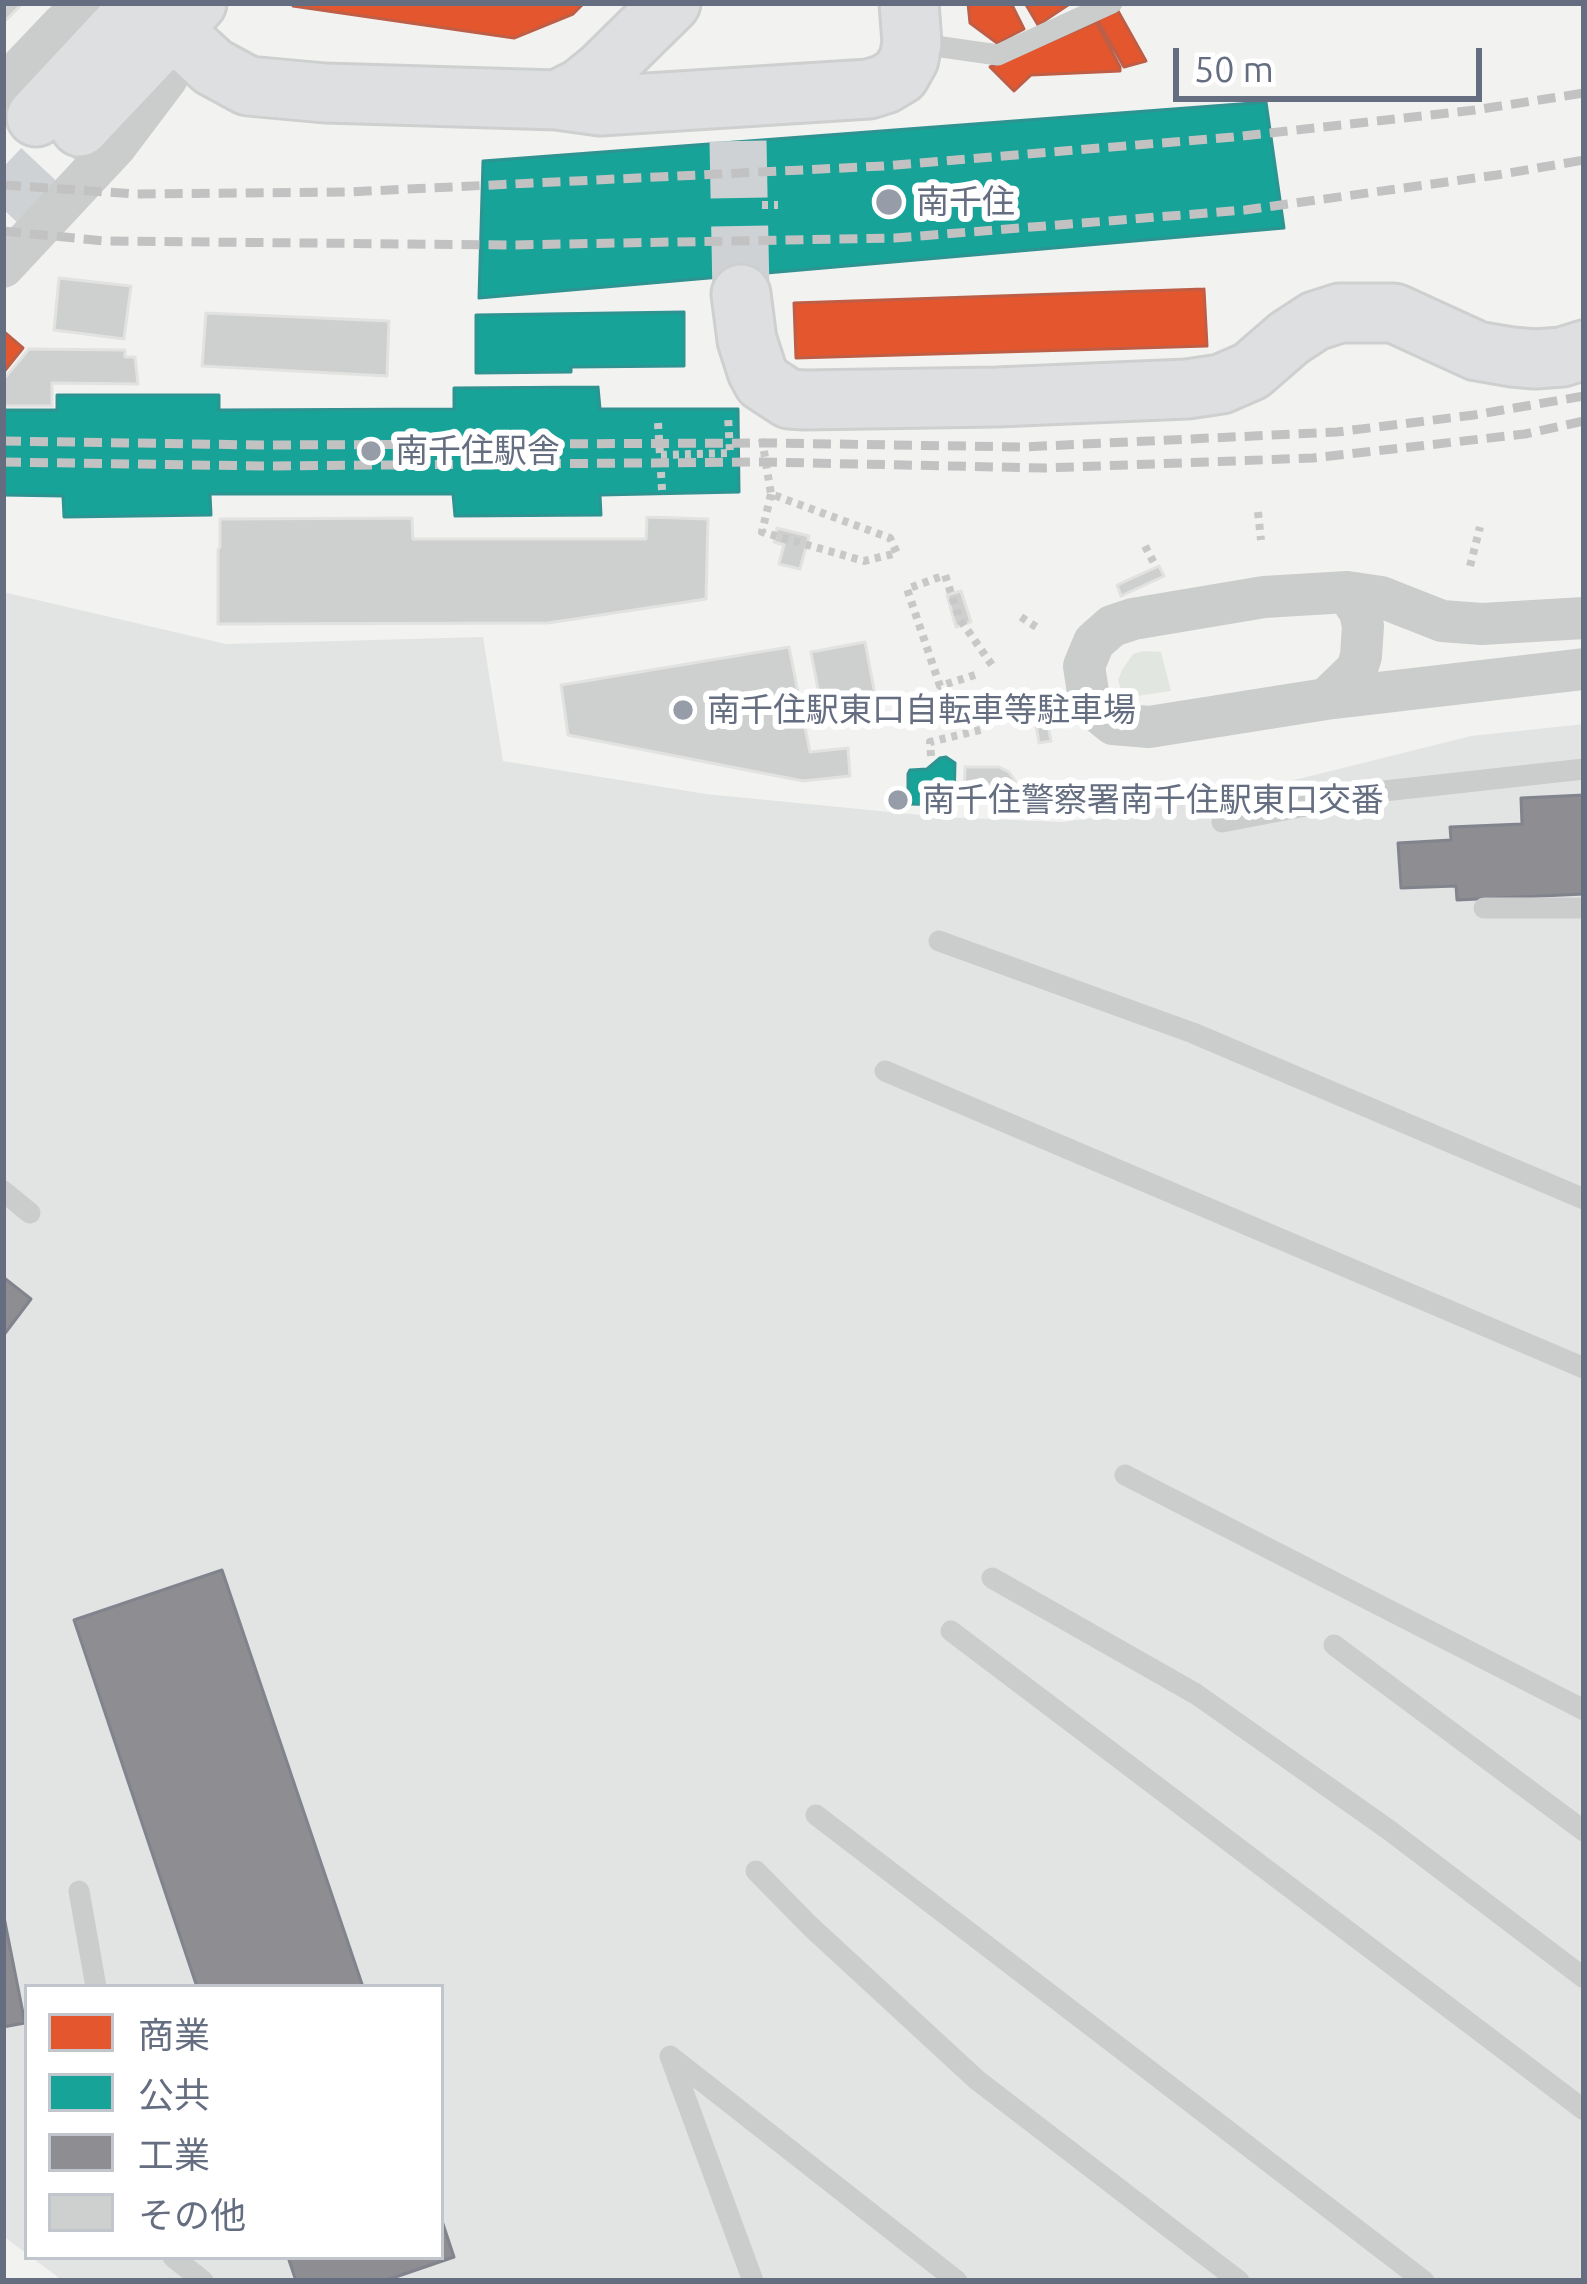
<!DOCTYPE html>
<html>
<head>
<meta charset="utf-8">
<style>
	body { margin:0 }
	#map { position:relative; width:1587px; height:2284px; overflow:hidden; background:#f2f3f1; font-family:Ubuntu,"Noto Sans JP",sans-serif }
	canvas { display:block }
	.frame { position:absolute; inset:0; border:6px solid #656e80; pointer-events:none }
	.legend { position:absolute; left:24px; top:1984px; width:420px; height:276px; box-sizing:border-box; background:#fff; border:3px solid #c1c5cc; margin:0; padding:15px 21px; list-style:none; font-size:36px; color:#656e80 }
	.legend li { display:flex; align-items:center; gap:24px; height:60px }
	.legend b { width:60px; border:3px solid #c1c5cc }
	.scale { position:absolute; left:1173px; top:48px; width:309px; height:54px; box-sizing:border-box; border:6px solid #656e80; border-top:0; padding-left:15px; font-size:36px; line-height:42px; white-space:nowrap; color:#656e80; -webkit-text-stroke:9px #fff; paint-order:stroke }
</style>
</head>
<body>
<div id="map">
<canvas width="1587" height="2284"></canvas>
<div class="frame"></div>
<ul class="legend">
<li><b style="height:33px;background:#e4572e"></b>商業</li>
<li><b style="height:33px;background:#17a398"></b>公共</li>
<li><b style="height:33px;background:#8d8d92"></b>工業</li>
<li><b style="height:33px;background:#cecfcf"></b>その他</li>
</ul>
<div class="scale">50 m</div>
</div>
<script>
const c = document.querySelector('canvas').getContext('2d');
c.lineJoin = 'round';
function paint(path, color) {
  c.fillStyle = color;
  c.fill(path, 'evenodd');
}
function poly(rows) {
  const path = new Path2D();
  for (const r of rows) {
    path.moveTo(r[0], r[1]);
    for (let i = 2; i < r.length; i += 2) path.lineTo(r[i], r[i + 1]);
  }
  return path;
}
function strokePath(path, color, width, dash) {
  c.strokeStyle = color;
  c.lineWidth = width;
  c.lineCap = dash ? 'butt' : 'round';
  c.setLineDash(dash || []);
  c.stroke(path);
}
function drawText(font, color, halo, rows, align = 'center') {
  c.font = font + ' Ubuntu,"Noto Sans JP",sans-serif';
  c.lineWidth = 12;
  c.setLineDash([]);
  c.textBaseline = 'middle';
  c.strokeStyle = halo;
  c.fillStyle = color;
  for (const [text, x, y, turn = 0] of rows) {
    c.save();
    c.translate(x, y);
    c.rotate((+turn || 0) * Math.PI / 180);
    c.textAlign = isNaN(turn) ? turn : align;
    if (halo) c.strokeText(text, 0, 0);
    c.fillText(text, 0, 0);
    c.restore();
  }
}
const built = poly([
	[3,592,226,644,483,637,503,761,706,794,941,817,1063,822,1214,800,1471,736,1584,724,1584,2281,63,2281,31,2257,441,2257,441,1987,27,1987,27,2254,3,2236]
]);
const green = poly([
	[1144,651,1161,652,1171,691,1130,697,1121,691,1118,680,1122,670,1133,654]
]);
const shops = poly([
	[294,3,584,3,573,14,514,38,293,6,294,3],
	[968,3,1011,3,1024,29,997,43,970,23,968,3],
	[1025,3,1071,3,1038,25,1025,3],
	[1118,11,1146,61,1124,67,1097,19,1118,11],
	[1096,22,1120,67,1120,71,1031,75,1014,91,990,67,1096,22],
	[1204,289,1207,346,796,358,794,303,1204,289],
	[3,331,23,348,3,373,3,331]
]);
const public = poly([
	[1266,102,1284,228,479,298,483,161,1266,102],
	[684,312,684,366,571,367,571,372,476,373,476,315,684,312],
	[598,387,600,409,738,409,739,492,600,495,601,515,455,516,453,494,210,494,211,515,64,517,63,496,3,495,3,410,57,410,57,395,219,395,219,410,454,409,454,388,598,387],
	[946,757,955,763,954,805,908,804,908,774,910,770,927,769,940,758,946,757]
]);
const industry = poly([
	[1584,795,1584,894,1457,900,1456,886,1401,888,1398,843,1451,840,1450,827,1522,824,1521,798,1584,795],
	[3,1277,31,1299,3,1336,3,1277],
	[222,1570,363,1987,197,1987,74,1620,222,1570],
	[3,1912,25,2023,3,2027,3,1912],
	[441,2218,454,2257,384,2281,296,2281,288,2257,441,2257,441,2218]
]);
const building = poly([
	[3,3,23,3,3,23,3,3],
	[59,278,131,286,124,339,54,330,59,278],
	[206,313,389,321,387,376,202,366,206,313],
	[29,349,125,350,125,357,135,357,138,384,52,383,52,406,5,406,3,380,29,349],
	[647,517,708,519,706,599,548,623,218,624,218,550,220,547,220,519,412,518,413,539,646,539,647,517],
	[777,528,809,536,800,569,779,564,784,545,774,542,777,528],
	[1159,566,1164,576,1121,596,1117,585,1159,566],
	[961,591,971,622,956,627,947,595,961,591],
	[865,642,877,705,823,716,811,652,865,642],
	[789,647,810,752,848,748,850,776,803,781,568,735,561,685,789,647],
	[1042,692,1051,741,1039,743,1031,695,1042,692],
	[965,767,999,767,1009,772,1017,784,1017,801,964,800,965,767]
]);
const secondaryTunnel = poly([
	[738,141,741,294],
	[3,209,80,127]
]);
const path = poly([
	[762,205,778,205],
	[658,423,660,455],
	[762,439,771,494,890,538,897,553,864,561,762,532,771,494],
	[662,490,660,455,730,453,728,415],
	[1258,512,1261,540],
	[1145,546,1155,565],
	[1470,566,1480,527],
	[1021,617,1041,630],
	[975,675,940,686,907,589,945,575,959,618,994,668],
	[982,719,1032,711],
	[931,756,930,742,984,729]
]);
const lane = poly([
	[914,43,998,55,1112,3],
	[1222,822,1384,791,1584,769],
	[1484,908,1584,908],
	[939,941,1193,1033,1584,1199],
	[885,1071,1584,1368],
	[3,1191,30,1213],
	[1125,1475,1584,1710],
	[992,1578,1196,1694,1389,1830,1584,1978],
	[951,1631,1584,2110],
	[1334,1645,1584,1831],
	[816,1815,1424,2281],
	[756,1871,810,1926,977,2080,1239,2281],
	[79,1891,96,1987],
	[173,2257,203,2281],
	[753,2281,670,2056,957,2281]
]);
const street = poly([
	[3,87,63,24,89,3],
	[3,267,115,147,167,78,172,30],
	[1584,618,1482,624,1442,621,1381,597,1347,592,1264,597,1133,619,1112,626,1094,642,1084,666,1088,692,1097,711,1113,724,1149,727,1326,699,1584,669],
	[1326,699,1357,669,1361,656,1363,626,1360,612,1347,592]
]);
const secondary = poly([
	[143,3,213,67,248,86,325,93,557,100,600,106,869,89,885,84,900,75,909,59,912,43,909,3],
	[557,100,581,88,602,71,671,3],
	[36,117,142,3],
	[80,127,197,3],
	[741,294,747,340,757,371,763,382,789,399,805,400,997,397,1187,389,1221,384,1251,371,1289,338,1315,321,1340,313,1394,313,1477,351,1512,357,1535,359,1562,357,1584,350]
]);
const rail = poly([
	[3,185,136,194,348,192,884,166,1233,137,1475,110,1584,93],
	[3,231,104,241,510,245,895,238,1245,210,1497,175,1584,160],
	[3,441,261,445,772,443,1022,447,1337,432,1474,415,1584,396],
	[3,462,262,466,763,462,1045,468,1313,458,1525,434,1584,421]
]);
const markers = [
	[889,202,15,"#969da8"],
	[371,451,12,"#969da8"],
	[683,710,12,"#969da8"],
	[898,800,12,"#969da8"]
];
const poiNames = [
	["南千住",916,202],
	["南千住駅舎",395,451],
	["南千住駅東口自転車等駐車場",707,710],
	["南千住警察署南千住駅東口交番",922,800]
];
paint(built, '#e2e4e4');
paint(green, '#e1e6e0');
paint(shops, '#e4572e');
strokePath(shops, '#be5e47', 3);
paint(public, '#17a398');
strokePath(public, '#2e9391', 3);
paint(industry, '#8d8d92');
strokePath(industry, '#81848d', 3);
paint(building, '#cecfcf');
strokePath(building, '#e2e2e1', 3);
strokePath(secondaryTunnel, '#cfd2d5', 57, [57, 28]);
strokePath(secondary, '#cecfcf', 63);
strokePath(path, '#c8c8c9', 8, [6, 6]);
strokePath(lane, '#cbcccc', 21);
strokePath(street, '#cbcccc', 42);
strokePath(secondary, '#dedfe0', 57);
strokePath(rail, '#c2c2c3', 9, [18, 9]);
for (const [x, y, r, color] of markers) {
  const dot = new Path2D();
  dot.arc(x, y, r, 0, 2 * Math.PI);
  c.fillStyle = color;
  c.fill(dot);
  strokePath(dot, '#fff', 4.5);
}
drawText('33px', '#656e80', '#fff', poiNames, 'left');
</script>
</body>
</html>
